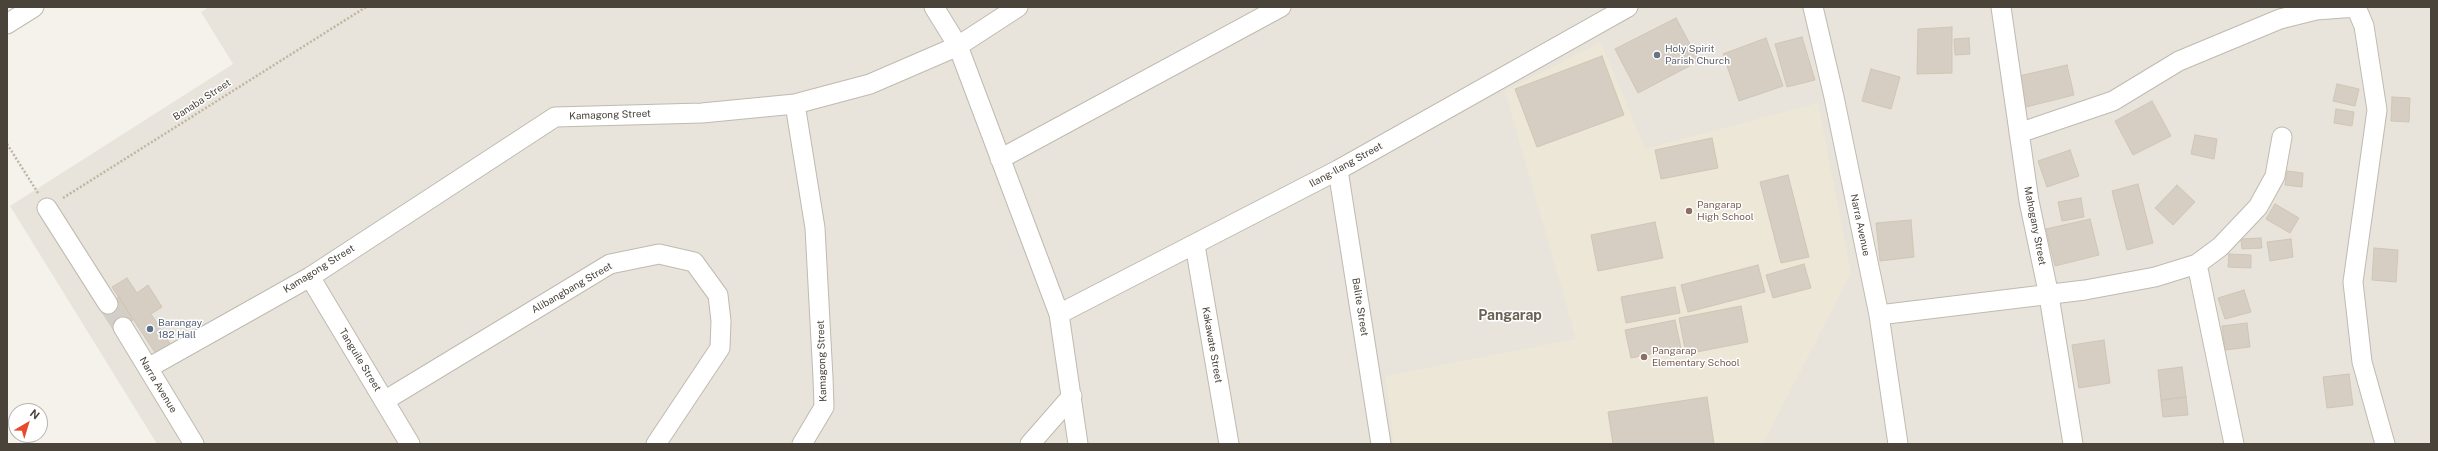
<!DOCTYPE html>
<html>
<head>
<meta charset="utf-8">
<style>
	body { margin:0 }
	#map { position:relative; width:2438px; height:451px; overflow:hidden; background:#f5f2ec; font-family:"Public Sans",sans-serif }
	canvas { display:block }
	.frame { position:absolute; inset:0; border:8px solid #49433a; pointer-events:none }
	.north { position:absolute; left:8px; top:403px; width:40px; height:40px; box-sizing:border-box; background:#fff; border:1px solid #b6b4b0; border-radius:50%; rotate:38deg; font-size:11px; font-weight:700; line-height:16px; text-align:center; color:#49433a }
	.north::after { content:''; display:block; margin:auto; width:14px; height:18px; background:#e94a2e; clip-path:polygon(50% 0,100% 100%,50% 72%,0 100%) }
</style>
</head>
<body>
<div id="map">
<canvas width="2438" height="451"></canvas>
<div class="frame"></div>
<div class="north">N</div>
</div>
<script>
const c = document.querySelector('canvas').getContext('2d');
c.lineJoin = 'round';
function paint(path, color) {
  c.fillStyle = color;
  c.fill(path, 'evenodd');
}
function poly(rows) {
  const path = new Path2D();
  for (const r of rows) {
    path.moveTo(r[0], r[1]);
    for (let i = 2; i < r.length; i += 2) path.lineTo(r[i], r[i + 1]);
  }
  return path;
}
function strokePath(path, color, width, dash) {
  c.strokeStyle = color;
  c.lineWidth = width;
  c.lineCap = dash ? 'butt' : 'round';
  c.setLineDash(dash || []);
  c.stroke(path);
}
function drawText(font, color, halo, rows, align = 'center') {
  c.font = font + ' "Public Sans",sans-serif';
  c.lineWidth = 3;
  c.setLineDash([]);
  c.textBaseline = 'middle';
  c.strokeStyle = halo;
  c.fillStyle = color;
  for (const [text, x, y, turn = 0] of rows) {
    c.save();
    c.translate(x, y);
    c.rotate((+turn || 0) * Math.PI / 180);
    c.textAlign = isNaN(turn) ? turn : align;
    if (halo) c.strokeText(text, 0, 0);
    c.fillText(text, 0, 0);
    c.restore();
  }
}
const residential = poly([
	[209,7,2431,7,2431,444,157,444,10,206,233,64,201,12]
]);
const education = poly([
	[1601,42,1645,149,1818,103,1851,273,1763,444,1394,444,1385,376,1576,339,1505,91]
]);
const building = poly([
	[1676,18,1699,61,1638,93,1615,49,1676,18],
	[1952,27,1952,73,1917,74,1918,29,1952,27],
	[1802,37,1815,80,1787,87,1775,44,1802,37],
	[1766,38,1783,86,1739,101,1723,54,1766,38],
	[1969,38,1970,54,1955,55,1954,39,1969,38],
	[1602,56,1624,115,1537,147,1515,89,1602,56],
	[2067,65,2074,95,2026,107,2019,76,2067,65],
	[1871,69,1900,77,1891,109,1862,101,1871,69],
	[2337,84,2359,89,2355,106,2333,101,2337,84],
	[2392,97,2410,98,2409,122,2391,121,2392,97],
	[2152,101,2171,136,2133,155,2115,121,2152,101],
	[2336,109,2354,112,2352,126,2334,123,2336,109],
	[2195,135,2217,139,2214,159,2191,154,2195,135],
	[1712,138,1718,168,1661,179,1655,150,1712,138],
	[2070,150,2079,176,2047,187,2038,161,2070,150],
	[2287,171,2303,173,2302,187,2285,185,2287,171],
	[1788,175,1809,257,1781,263,1760,182,1788,175],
	[2138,184,2153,243,2127,250,2112,191,2138,184],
	[2177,185,2195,202,2173,225,2155,208,2177,185],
	[2081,198,2084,217,2062,221,2058,202,2081,198],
	[2275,204,2299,218,2290,233,2266,219,2275,204],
	[2090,219,2099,255,2055,266,2046,229,2090,219],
	[1911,220,1914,257,1880,261,1876,223,1911,220],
	[1655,222,1663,258,1598,271,1591,235,1655,222],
	[2261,238,2262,248,2242,249,2241,239,2261,238],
	[2291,239,2293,257,2270,261,2267,242,2291,239],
	[2374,248,2398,250,2396,282,2372,280,2374,248],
	[2229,254,2251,255,2251,268,2228,267,2229,254],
	[1804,264,1811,288,1773,298,1766,275,1804,264],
	[1758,265,1765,292,1688,312,1681,285,1758,265],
	[127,278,137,293,148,285,162,307,151,314,171,345,156,354,112,287,127,278],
	[1675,287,1680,313,1626,323,1621,297,1675,287],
	[2244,290,2251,312,2225,319,2218,298,2244,290],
	[119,297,133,320,115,332,100,309,119,297],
	[1741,306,1748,342,1686,354,1679,318,1741,306],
	[1675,320,1681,348,1631,358,1625,330,1675,320],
	[2247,323,2250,347,2225,350,2222,326,2247,323],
	[2104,340,2110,383,2079,388,2072,345,2104,340],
	[2182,367,2186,397,2161,400,2158,370,2182,367],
	[2349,374,2353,405,2327,408,2323,377,2349,374],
	[1707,397,1714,444,1613,444,1608,412,1707,397],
	[2186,397,2188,415,2163,417,2161,400,2186,397]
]);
const minorTunnel = poly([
	[108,304,123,327]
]);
const path = poly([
	[7,144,38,193],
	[63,198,366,7]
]);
const minor = poly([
	[934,7,958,46,1059,314,1078,444],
	[1813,7,1834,97,1879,315,1898,444],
	[2001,7,2029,201,2049,296,2073,444],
	[2356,7,2364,26,2377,110,2353,282,2362,362,2385,444],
	[7,24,34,7],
	[795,104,815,228,823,378,824,407,802,444],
	[2019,133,2113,101,2179,61,2280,19,2316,10,2356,7],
	[1000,159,1281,7],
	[1338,170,1381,444],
	[47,208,108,304],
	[1195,245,1229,444],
	[2197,264,2234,444],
	[310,277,410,444],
	[1059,314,1338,170,1628,7],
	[1879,315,2085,290,2155,277,2197,264,2220,247,2258,207,2275,176,2282,137],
	[123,327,194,444],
	[148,368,310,277,555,117,702,113,795,104,870,84,958,46,1018,7],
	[384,401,610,264,659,254,694,262,718,295,721,321,720,348,656,444],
	[1030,444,1072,396]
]);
const markers = [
	[1657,55,4,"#6b7280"],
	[1689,211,4,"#8d6e63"],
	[150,329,4,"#5c6f8a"],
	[1644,357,4,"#8d6e63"]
];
const worshipNames = [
	["Holy Spirit",1665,49],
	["Parish Church",1665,61]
];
const streetNames = [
	["Banaba Street",202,100,-33],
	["Kamagong Street",610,115,-2],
	["Ilang-Ilang Street",1346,165,-29],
	["Narra Avenue",1860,225,78],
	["Mahogany Street",2035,226,79],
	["Kamagong Street",319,269,-32],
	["Alibangbang Street",572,288,-30],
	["Balite Street",1360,307,81],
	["Kakawate Street",1212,345,80],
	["Tanguile Street",360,360,59],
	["Kamagong Street",822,361,-92],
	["Narra Avenue",158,385,59]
];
const educationNames = [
	["Pangarap",1697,205],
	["High School",1697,217],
	["Pangarap",1652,351],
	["Elementary School",1652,363]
];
const serviceNames = [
	["Barangay",158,323],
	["182 Hall",158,335]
];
const districtNames = [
	["Pangarap",1510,316]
];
paint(residential, '#e8e4db');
paint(education, '#ede7d7');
paint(building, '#d6cec2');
strokePath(building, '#d0c6b6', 1);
strokePath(minorTunnel, '#d3cfc8', 19, [19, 10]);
strokePath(minor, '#c0baaf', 21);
strokePath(path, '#c0b5a1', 2.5, [2, 2]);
strokePath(minor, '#fff', 19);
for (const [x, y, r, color] of markers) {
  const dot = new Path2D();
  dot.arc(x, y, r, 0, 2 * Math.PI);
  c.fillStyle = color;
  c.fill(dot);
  strokePath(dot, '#fff', 1.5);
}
drawText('10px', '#5b616d', '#fff', worshipNames, 'left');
drawText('10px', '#49433a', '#fff', streetNames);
drawText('10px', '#785e54', '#fff', educationNames, 'left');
drawText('10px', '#4e5e75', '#fff', serviceNames, 'left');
drawText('bold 14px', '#6b6152', '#fff', districtNames);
</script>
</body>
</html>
